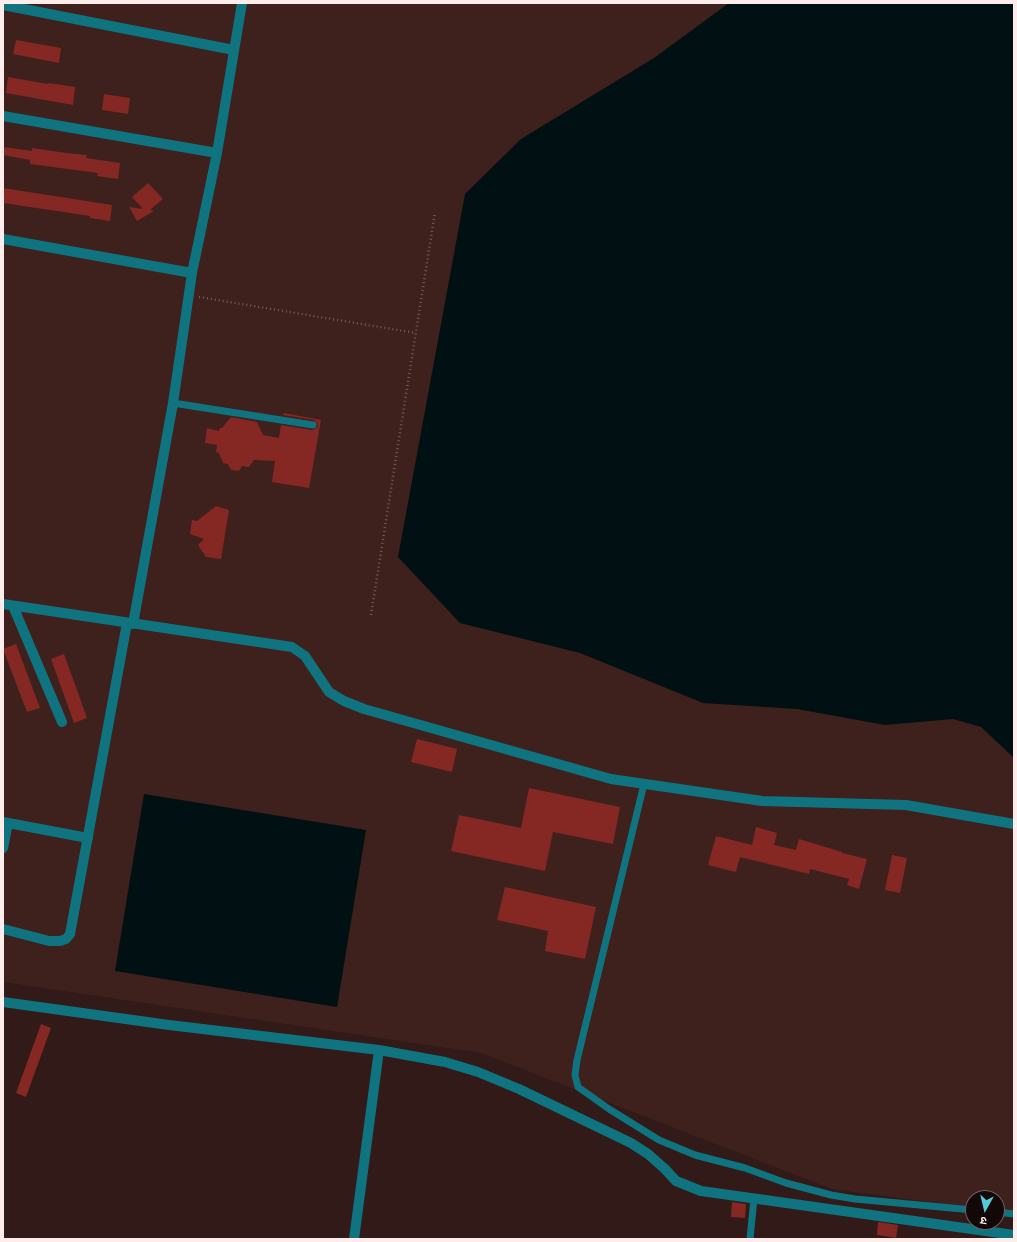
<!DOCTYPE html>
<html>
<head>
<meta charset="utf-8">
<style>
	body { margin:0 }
	#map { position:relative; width:1017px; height:1242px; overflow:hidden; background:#311a17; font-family:Helvetica,"Noto Sans Devanagari",sans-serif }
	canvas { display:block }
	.frame { position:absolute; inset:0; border:4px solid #feedeb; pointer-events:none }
	.north { position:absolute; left:965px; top:1190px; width:40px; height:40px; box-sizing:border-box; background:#120807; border:1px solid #706462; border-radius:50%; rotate:188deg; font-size:11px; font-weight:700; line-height:16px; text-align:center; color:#feedeb }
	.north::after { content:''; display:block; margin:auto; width:14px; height:18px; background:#53cbdb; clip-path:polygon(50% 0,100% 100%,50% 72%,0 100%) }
</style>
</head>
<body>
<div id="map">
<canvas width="1017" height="1242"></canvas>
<div class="frame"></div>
<div class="north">उ</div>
</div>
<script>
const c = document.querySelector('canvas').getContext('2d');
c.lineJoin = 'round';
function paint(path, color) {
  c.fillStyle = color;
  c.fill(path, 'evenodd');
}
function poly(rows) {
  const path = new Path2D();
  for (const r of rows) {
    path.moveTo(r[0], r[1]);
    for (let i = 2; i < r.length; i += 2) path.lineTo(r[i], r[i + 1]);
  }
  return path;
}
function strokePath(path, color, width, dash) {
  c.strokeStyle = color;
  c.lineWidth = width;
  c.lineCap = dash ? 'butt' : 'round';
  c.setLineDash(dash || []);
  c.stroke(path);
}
const built = poly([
	[3,3,1014,3,1014,1213,997,1211,997,1198,973,1198,973,1208,832,1189,481,1053,3,982]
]);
const water = poly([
	[729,3,1014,3,1014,758,981,727,953,719,885,725,797,709,703,703,580,653,460,623,398,557,465,194,521,139,654,58],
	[144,794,366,830,337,1007,115,971]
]);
const building = poly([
	[16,40,61,48,59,63,13,54],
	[8,77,48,84,49,83,75,87,73,105,6,93],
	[104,94,130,98,128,114,102,110],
	[3,147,32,151,32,148,66,153,87,155,86,158,120,163,118,179,97,176,98,173,30,164,30,160,3,155],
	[148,183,163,199,150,210,154,211,137,221,129,207,143,209,132,197],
	[3,188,112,205,110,221,90,218,90,216,3,203],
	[284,413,321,420,309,488,272,482,275,461,254,460,249,467,242,466,239,471,231,470,228,464,223,463,219,453,216,452,217,445,205,443,207,428,219,431,220,428,222,428,231,417,257,422,263,435,279,438,281,425,312,430,315,429,318,426,317,423,314,420,283,415],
	[216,506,229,510,221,559,206,557,198,545,204,539,190,534,192,520,197,521],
	[16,644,40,708,27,712,3,649],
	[64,654,87,718,74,723,51,659],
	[417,739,457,749,452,772,411,762],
	[529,788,620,807,613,844,553,832,545,871,451,851,459,815,521,828],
	[756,827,777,833,774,845,796,850,799,839,842,852,842,853,867,859,859,889,847,885,849,879,810,869,809,874,740,857,736,872,708,865,716,836,752,845],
	[892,855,907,858,900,893,885,890],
	[505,887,596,907,585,959,545,951,548,931,497,920],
	[41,1024,51,1028,26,1097,16,1093],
	[732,1202,746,1204,745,1218,731,1217],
	[878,1222,898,1225,896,1238,877,1235]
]);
const path = poly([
	[199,297,416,333],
	[371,615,435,212]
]);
const lane = poly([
	[173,403,313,425],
	[644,784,577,1060,575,1075,578,1087,609,1109,659,1140,695,1155,745,1168,786,1183,831,1195,855,1199,973,1210],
	[997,1212,1014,1214],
	[750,1239,754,1198]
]);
const street = poly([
	[3,5,234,50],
	[3,116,217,153],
	[3,239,192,273],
	[3,604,292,647,305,656,329,692,344,701,364,709,611,779,762,801,906,805,1014,824],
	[13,606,62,722],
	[133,624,173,403,192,273,217,153,242,3],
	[3,822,88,838],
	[3,848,8,823],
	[3,929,49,941,60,941,66,939,70,934,127,623],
	[3,1002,169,1025,379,1050,445,1062,478,1072,519,1089,631,1143,648,1154,665,1169,676,1181,701,1191,1014,1235],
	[354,1239,379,1050]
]);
paint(built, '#3e201d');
paint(water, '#011012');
paint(building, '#852823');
strokePath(path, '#735e5b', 2.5, [1, 3]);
strokePath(lane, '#0f747f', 7);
strokePath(street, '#0f747f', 10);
</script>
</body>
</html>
